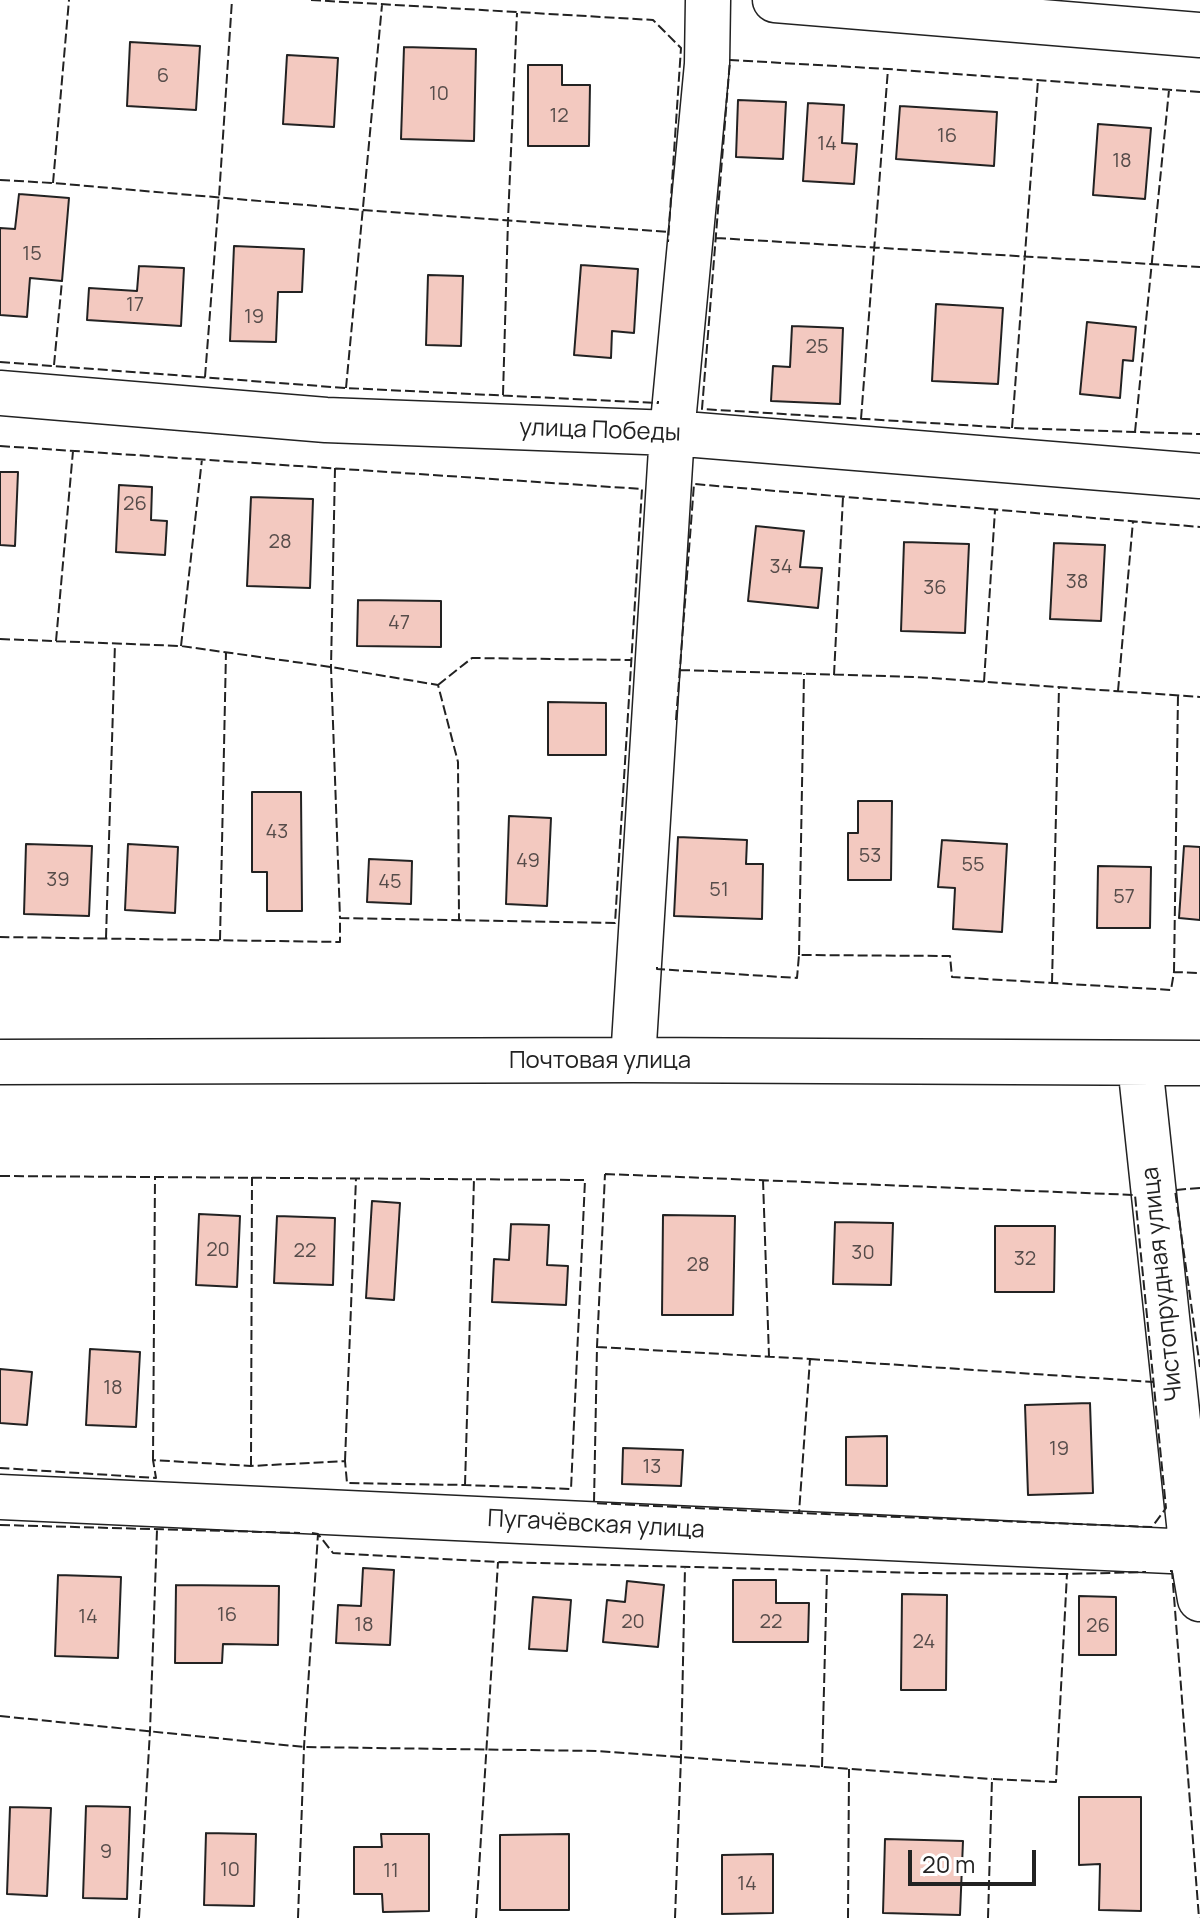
<!DOCTYPE html>
<html>
<head>
<meta charset="utf-8">
<style>
	body { margin:0 }
	#map { position:relative; width:1200px; height:1918px; overflow:hidden; background:#fff; font-family:Manrope,sans-serif }
	canvas { display:block }
	.scale { position:absolute; left:908px; top:1850px; width:128px; height:36px; box-sizing:border-box; border:4px solid #222; border-top:0; padding-left:10px; font-size:24px; line-height:28px; white-space:nowrap; color:#222; -webkit-text-stroke:6px #fff; paint-order:stroke }
</style>
</head>
<body>
<div id="map">
<canvas width="1200" height="1918"></canvas>
<div class="scale">20 m</div>
</div>
<script>
const c = document.querySelector('canvas').getContext('2d');
c.lineJoin = 'round';
function paint(path, color) {
  c.fillStyle = color;
  c.fill(path, 'evenodd');
}
function poly(rows) {
  const path = new Path2D();
  for (const r of rows) {
    path.moveTo(r[0], r[1]);
    for (let i = 2; i < r.length; i += 2) path.lineTo(r[i], r[i + 1]);
  }
  return path;
}
function strokePath(path, color, width, dash) {
  c.strokeStyle = color;
  c.lineWidth = width;
  c.lineCap = dash ? 'butt' : 'round';
  c.setLineDash(dash || []);
  c.stroke(path);
}
function drawText(font, color, halo, rows, align = 'center') {
  c.font = font + ' Manrope,sans-serif';
  c.lineWidth = 6;
  c.setLineDash([]);
  c.textBaseline = 'middle';
  c.strokeStyle = halo;
  c.fillStyle = color;
  for (const [text, x, y, turn = 0] of rows) {
    c.save();
    c.translate(x, y);
    c.rotate((+turn || 0) * Math.PI / 180);
    c.textAlign = isNaN(turn) ? turn : align;
    if (halo) c.strokeText(text, 0, 0);
    c.fillText(text, 0, 0);
    c.restore();
  }
}
const building = poly([
	[130,42,200,46,196,110,127,106,130,42],
	[404,47,476,49,474,141,401,139,404,47],
	[287,55,338,58,334,127,283,124,287,55],
	[528,65,562,65,562,85,590,85,589,146,528,146,528,65],
	[738,100,786,102,783,159,736,157,738,100],
	[808,103,844,105,842,143,857,144,854,184,803,181,808,103],
	[900,106,997,112,994,166,896,159,900,106],
	[1098,124,1151,128,1145,199,1093,195,1098,124],
	[19,194,69,198,62,281,30,278,27,317,0,315,0,228,15,229,19,194],
	[234,246,304,249,302,292,278,292,276,342,230,341,234,246],
	[581,265,638,269,634,333,612,331,611,358,574,355,581,265],
	[139,266,184,268,181,326,87,320,89,288,137,291,139,266],
	[428,275,463,276,461,346,426,345,428,275],
	[936,304,1003,308,998,384,932,381,936,304],
	[1087,322,1136,327,1133,361,1123,360,1120,398,1080,394,1087,322],
	[792,326,843,328,840,404,771,401,773,366,790,367,792,326],
	[0,472,18,472,15,546,0,545,0,472],
	[119,485,152,487,151,520,167,521,165,555,116,552,119,485],
	[251,497,313,499,310,588,247,586,251,497],
	[756,526,804,531,800,567,822,568,818,608,748,601,756,526],
	[904,542,969,544,965,633,901,631,904,542],
	[1054,543,1105,545,1101,621,1050,619,1054,543],
	[358,600,441,601,441,647,357,646,358,600],
	[548,702,606,703,606,755,548,755,548,702],
	[252,792,301,792,302,911,267,911,267,872,252,872,252,792],
	[858,801,892,801,891,880,848,880,848,833,858,833,858,801],
	[509,816,551,818,547,906,506,904,509,816],
	[678,837,747,840,746,864,763,864,762,919,674,916,678,837],
	[942,840,1007,844,1002,932,953,929,955,888,938,887,942,840],
	[26,844,92,846,89,916,24,914,26,844],
	[128,844,178,847,175,913,125,910,128,844],
	[1184,846,1200,847,1200,920,1179,918,1184,846],
	[369,859,412,861,411,904,367,902,369,859],
	[1098,866,1151,867,1150,928,1097,928,1098,866],
	[372,1201,400,1203,394,1300,366,1298,372,1201],
	[199,1214,240,1216,237,1287,196,1285,199,1214],
	[663,1215,735,1216,733,1315,662,1315,663,1215],
	[277,1216,335,1218,333,1285,274,1283,277,1216],
	[835,1222,893,1223,891,1285,833,1284,835,1222],
	[511,1224,549,1225,547,1265,568,1266,566,1305,492,1302,494,1259,509,1260,511,1224],
	[995,1226,1055,1226,1054,1292,995,1292,995,1226],
	[90,1349,140,1352,136,1427,86,1425,90,1349],
	[0,1369,32,1372,27,1425,0,1423,0,1369],
	[1090,1403,1093,1493,1028,1495,1025,1405,1090,1403],
	[887,1436,887,1486,846,1485,846,1437,887,1436],
	[623,1448,683,1450,681,1486,622,1484,623,1448],
	[363,1568,394,1570,390,1645,336,1643,338,1605,361,1606,363,1568],
	[58,1575,121,1577,118,1658,55,1656,58,1575],
	[733,1580,776,1580,776,1603,809,1603,808,1642,733,1642,733,1580],
	[627,1581,664,1585,658,1647,603,1642,607,1600,625,1602,627,1581],
	[176,1585,279,1586,278,1645,223,1644,222,1663,175,1663,176,1585],
	[902,1594,947,1595,946,1690,901,1690,902,1594],
	[1079,1596,1116,1597,1116,1655,1079,1655,1079,1596],
	[533,1597,571,1600,567,1651,529,1649,533,1597],
	[1079,1797,1141,1797,1141,1911,1099,1910,1100,1864,1079,1865,1079,1797],
	[86,1806,130,1807,127,1899,83,1898,86,1806],
	[10,1807,51,1808,47,1896,7,1894,10,1807],
	[206,1833,256,1834,254,1906,204,1905,206,1833],
	[381,1834,429,1834,429,1911,383,1912,382,1894,354,1894,354,1847,382,1847,381,1834],
	[569,1834,569,1910,500,1910,500,1835,569,1834],
	[885,1839,963,1841,960,1915,883,1913,885,1839],
	[773,1854,773,1913,722,1914,722,1855,773,1854]
]);
const minor = poly([
	[775,0,1200,35],
	[0,393,326,420,672,433,1200,476],
	[633,1060,672,433,707,64,708,0],
	[0,1062,633,1060,1200,1063],
	[1140,1064,1192,1552,1200,1599],
	[0,1497,1192,1552]
]);
const fence = poly([
	[311,0,653,20,681,48,668,242],
	[1200,92,888,69,730,60,702,409,1012,428,1200,434],
	[0,180,53,183,363,210,669,232],
	[53,183,69,0],
	[716,238,1200,267],
	[0,362,346,388,658,403,658,401],
	[54,365,62,281],
	[205,377,219,197,232,0],
	[346,388,382,5],
	[503,395,508,220,517,13],
	[861,419,888,69],
	[1012,428,1038,80],
	[1135,432,1169,90],
	[0,446,642,489,615,923,340,918,340,942,0,937],
	[335,468,331,667,340,918],
	[0,639,181,646,331,667,438,685,458,762,459,920],
	[56,641,73,451],
	[181,646,202,459],
	[680,670,916,677,1200,697],
	[834,675,843,497],
	[984,682,995,510],
	[438,685,472,658,631,660],
	[1118,691,1133,521],
	[676,720,694,484,1200,527],
	[106,938,115,643],
	[220,940,226,652],
	[799,955,804,674],
	[657,967,657,969,797,978,799,955,950,956,952,977,1171,990,1174,972,1200,973],
	[1174,972,1178,695],
	[1052,983,1059,687],
	[605,1174,1135,1195,1166,1508,1152,1527,799,1513,594,1503,597,1347,605,1174],
	[0,1176,585,1180,571,1489,465,1485,347,1483,345,1461,251,1466,153,1460,156,1478,0,1468],
	[763,1180,769,1356],
	[1200,1188,1175,1190,1200,1367],
	[597,1347,810,1359,799,1513],
	[810,1359,1154,1382],
	[153,1460,155,1177],
	[345,1461,356,1178],
	[251,1466,252,1177],
	[465,1485,474,1179],
	[0,1525,300,1533],
	[312,1533,318,1534,333,1553,498,1562,923,1573,1067,1574,1146,1572],
	[1170,1571,1172,1571,1199,1918],
	[0,1716,304,1747,596,1751,992,1779],
	[822,1767,827,1571],
	[139,1918,150,1731,157,1530],
	[298,1918,304,1747,318,1534],
	[476,1918,498,1562],
	[675,1918,681,1757,685,1567],
	[848,1918,849,1769],
	[988,1918,992,1779,1056,1782,1067,1574]
]);
const numberNames = [
	["6",163,76],
	["10",439,94],
	["12",559,116],
	["16",947,136],
	["14",827,144],
	["18",1122,161],
	["15",32,254],
	["17",135,305],
	["19",254,317],
	["25",817,347],
	["26",135,504],
	["28",280,542],
	["34",781,567],
	["38",1077,582],
	["36",935,588],
	["47",399,623],
	["43",277,832],
	["53",870,856],
	["49",528,861],
	["55",973,865],
	["39",58,880],
	["45",390,882],
	["51",719,890],
	["57",1124,897],
	["20",218,1250],
	["22",305,1251],
	["30",863,1253],
	["32",1025,1259],
	["28",698,1265],
	["18",113,1388],
	["19",1059,1449],
	["13",652,1467],
	["16",227,1615],
	["14",88,1617],
	["20",633,1622],
	["22",771,1622],
	["18",364,1625],
	["26",1098,1626],
	["24",924,1642],
	["9",106,1852],
	["10",230,1870],
	["11",391,1871],
	["14",747,1884]
];
const streetNames = [
	["улица Победы",600,431,2],
	["Почтовая улица",600,1061],
	["Чистопрудная улица",1163,1284,-96],
	["Пугачёвская улица",596,1525,3]
];
paint(building, '#f3c9c0');
strokePath(building, '#222', 2);
strokePath(minor, '#222', 47);
strokePath(minor, '#fff', 44);
strokePath(fence, '#222', 2, [10, 4]);
drawText('20px', '#564c4a', null, numberNames);
drawText('24px', '#222', '#fff', streetNames);
</script>
</body>
</html>
